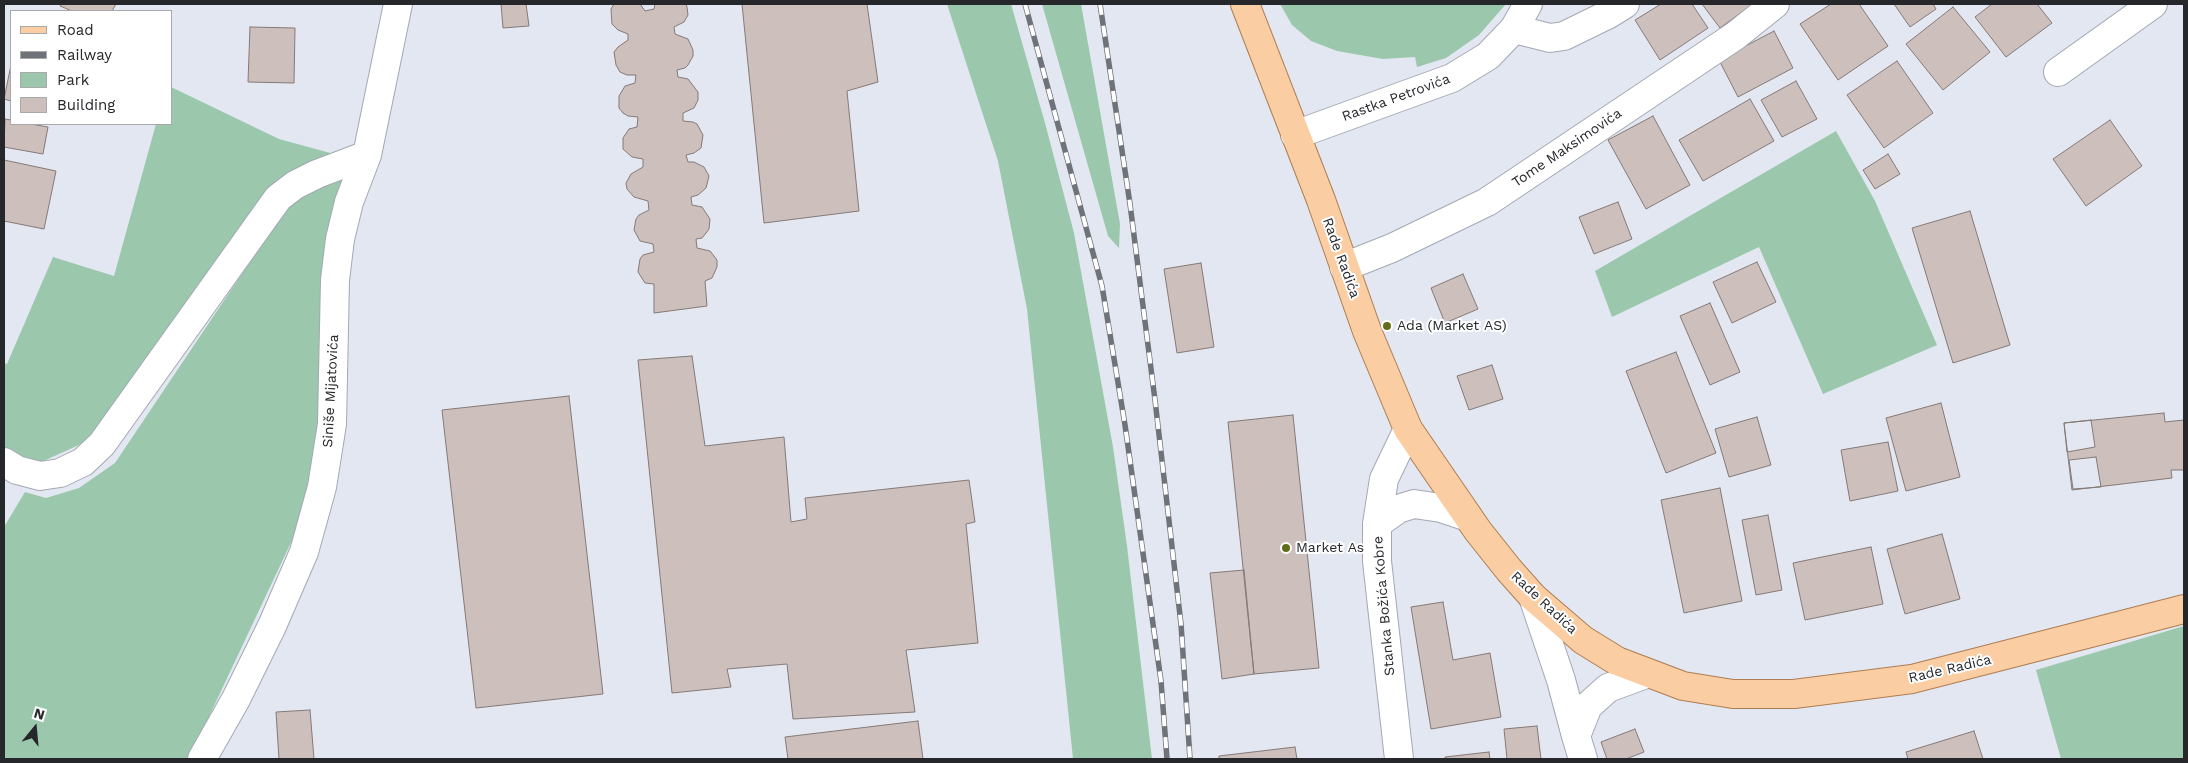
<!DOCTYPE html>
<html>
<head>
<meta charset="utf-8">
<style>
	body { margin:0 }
	#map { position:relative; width:2188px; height:763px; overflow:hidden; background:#e2e7f1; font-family:"Work Sans",sans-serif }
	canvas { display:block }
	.frame { position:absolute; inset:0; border:5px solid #25272b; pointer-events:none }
	.legend { position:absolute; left:10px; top:10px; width:162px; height:115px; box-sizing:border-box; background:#fff; border:1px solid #a8a9aa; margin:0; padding:6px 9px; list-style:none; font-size:15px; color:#25272b }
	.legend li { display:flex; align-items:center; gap:10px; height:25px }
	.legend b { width:25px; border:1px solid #a8a9aa }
	.north { position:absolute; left:10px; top:703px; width:50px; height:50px; -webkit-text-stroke:4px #fff; paint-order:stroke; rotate:17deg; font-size:14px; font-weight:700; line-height:20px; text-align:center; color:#25272b }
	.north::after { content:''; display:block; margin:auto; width:18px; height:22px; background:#25272b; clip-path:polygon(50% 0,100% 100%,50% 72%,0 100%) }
</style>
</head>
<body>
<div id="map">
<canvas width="2188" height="763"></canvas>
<div class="frame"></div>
<ul class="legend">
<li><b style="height:6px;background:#fbcda3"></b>Road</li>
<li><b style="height:6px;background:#6f7278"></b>Railway</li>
<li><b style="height:14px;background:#9bc8ad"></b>Park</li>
<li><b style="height:14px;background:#ccbfbc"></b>Building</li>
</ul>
<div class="north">N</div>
</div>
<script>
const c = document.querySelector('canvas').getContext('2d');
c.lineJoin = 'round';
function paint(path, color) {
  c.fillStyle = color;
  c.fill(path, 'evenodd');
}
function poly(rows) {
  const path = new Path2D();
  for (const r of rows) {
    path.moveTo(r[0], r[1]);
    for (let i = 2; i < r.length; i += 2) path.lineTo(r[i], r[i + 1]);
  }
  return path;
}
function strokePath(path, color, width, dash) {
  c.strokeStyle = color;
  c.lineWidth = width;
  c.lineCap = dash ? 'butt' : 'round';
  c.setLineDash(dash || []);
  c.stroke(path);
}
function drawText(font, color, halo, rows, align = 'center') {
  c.font = font + ' "Work Sans",sans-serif';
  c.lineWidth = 4;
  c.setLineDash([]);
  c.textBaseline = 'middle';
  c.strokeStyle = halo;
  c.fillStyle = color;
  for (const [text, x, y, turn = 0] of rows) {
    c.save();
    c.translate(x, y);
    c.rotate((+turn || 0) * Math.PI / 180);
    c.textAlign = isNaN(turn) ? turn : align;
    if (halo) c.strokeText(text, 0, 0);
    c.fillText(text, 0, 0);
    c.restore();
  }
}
const green = poly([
	[947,4,1011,4,1045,123,1074,233,1113,447,1127,546,1152,759,1073,759,1027,309,998,161],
	[1042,4,1081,4,1120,224,1119,248,1108,236],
	[1280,4,1506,4,1479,35,1446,58,1417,67,1415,57,1383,59,1337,51,1311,41,1292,25],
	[171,87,279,139,334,154,90,440,39,463,17,456,4,449,4,363,7,364,53,257,114,276,156,124,171,124],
	[1836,131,1875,201,1937,345,1823,394,1759,247,1612,317,1595,271],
	[342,179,327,245,323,360,317,437,310,482,295,534,189,759,4,759,4,527,25,492,46,498,79,488,115,463,280,217,300,195],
	[2184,626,2184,759,2061,759,2036,670]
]);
const building = poly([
	[61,4,116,4,112,11,72,11,60,6,61,4],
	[501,4,526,4,529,26,503,28,501,4],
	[614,4,640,4,645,11,654,9,655,4,686,4,687,7,688,15,684,22,674,27,675,34,688,39,693,50,693,56,688,65,685,68,677,70,678,77,688,79,698,92,698,100,694,108,683,113,683,121,693,122,697,124,703,135,701,148,694,153,686,155,688,162,694,162,704,167,709,176,706,188,698,195,691,197,692,205,702,207,710,219,709,229,706,233,702,238,696,239,697,248,710,251,717,260,717,267,712,278,705,281,707,306,654,313,654,284,645,283,638,272,640,259,643,255,654,252,653,244,640,241,634,230,636,219,639,215,649,210,648,201,634,197,627,189,626,183,631,174,643,167,643,159,632,157,623,149,623,138,629,129,637,127,638,117,628,116,623,113,619,108,619,96,625,86,635,83,636,75,627,75,620,72,616,65,614,52,618,47,628,40,628,34,618,30,612,24,611,9,614,4],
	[742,4,867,4,878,82,847,91,859,211,764,223,742,4],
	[1661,4,1692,4,1708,28,1660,60,1635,20,1661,4],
	[1702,4,1753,4,1720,28,1702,4],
	[1831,4,1859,4,1888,46,1838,80,1800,24,1831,4],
	[1894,4,1933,4,1936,9,1910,27,1894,4],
	[1992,4,2037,4,2052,23,2006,57,1975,17,1992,4],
	[1953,7,1990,52,1943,90,1906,44,1953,7],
	[250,27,295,28,294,83,248,82,250,27],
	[1774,31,1793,68,1738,97,1719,60,1774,31],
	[1897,61,1933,113,1884,148,1847,95,1897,61],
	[11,65,11,101,4,99,11,65],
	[1796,81,1817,119,1782,137,1761,100,1796,81],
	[1750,99,1774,141,1703,181,1679,140,1750,99],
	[1653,116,1690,185,1646,209,1608,140,1653,116],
	[5,119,11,120,11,124,31,124,48,127,43,154,4,147,5,119],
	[2110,120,2142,166,2086,206,2053,159,2110,120],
	[1888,154,1900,174,1875,189,1863,170,1888,154],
	[4,160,56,171,44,229,4,221,4,160],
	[1618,202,1632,239,1594,254,1579,217,1618,202],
	[1970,211,2010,345,1953,363,1912,228,1970,211],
	[1757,262,1776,302,1732,323,1713,282,1757,262],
	[1201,263,1214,347,1177,353,1164,269,1201,263],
	[1463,274,1478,309,1445,323,1431,288,1463,274],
	[1710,303,1740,372,1710,385,1680,316,1710,303],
	[1676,352,1716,453,1666,473,1626,371,1676,352],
	[692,356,705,446,784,437,791,522,807,519,805,498,969,480,975,522,966,524,978,643,906,650,915,712,793,719,787,664,727,669,731,687,672,693,638,360,692,356],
	[1492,365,1503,399,1469,410,1457,376,1492,365],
	[569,396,603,694,476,708,442,410,569,396],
	[1941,403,1960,477,1906,491,1886,418,1941,403],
	[2164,413,2165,422,2184,420,2184,470,2171,470,2172,478,2072,490,2064,423,2164,413],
	[1293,415,1319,668,1254,674,1228,422,1293,415],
	[1757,417,1771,465,1729,477,1715,429,1757,417],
	[2091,420,2095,447,2067,452,2064,423,2091,420],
	[1888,442,1898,491,1850,501,1841,450,1888,442],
	[2096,457,2101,487,2073,489,2069,460,2096,457],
	[1720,488,1742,601,1684,613,1661,500,1720,488],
	[1768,515,1782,590,1756,595,1742,520,1768,515],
	[1942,534,1960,599,1905,614,1887,549,1942,534],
	[1871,547,1883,604,1805,620,1793,563,1871,547],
	[1244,570,1254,674,1222,679,1210,573,1244,570],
	[1443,602,1453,660,1490,653,1501,717,1431,729,1411,607,1443,602],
	[310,710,314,759,279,759,276,712,310,710],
	[918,721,923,759,788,759,785,737,918,721],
	[1537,726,1541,759,1507,759,1504,729,1537,726],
	[1635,729,1644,752,1626,759,1607,759,1601,742,1635,729],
	[1974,731,1983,759,1908,759,1906,752,1974,731],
	[1295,747,1297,759,1219,759,1219,756,1295,747],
	[1489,752,1490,759,1445,759,1445,757,1489,752]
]);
const minor = poly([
	[1514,29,1550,38,1564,36,1609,14,1625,4],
	[2058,72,2153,4],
	[1295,135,1452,78,1488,56,1514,29,1528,4],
	[1344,267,1392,248,1487,202,1735,36,1775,4],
	[4,462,17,470,40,476,60,473,83,462,102,444,278,198,295,185,317,174,367,155],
	[1377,524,1398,509,1414,504,1441,508,1468,517],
	[1533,597,1561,680,1576,736],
	[202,759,236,699,272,626,304,552,322,487,332,424,335,280,340,239,349,202,367,155,398,4],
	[1399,759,1377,561,1377,524,1384,479,1408,429],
	[1583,759,1576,736,1588,706,1608,688,1646,674]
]);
const major = poly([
	[1245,4,1321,200,1367,331,1408,429,1478,531,1509,570,1533,597,1583,640,1617,661,1683,686,1733,694,1794,694,1912,679,2184,609]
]);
const rail = poly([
	[1025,4,1102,286,1125,425,1161,681,1167,759],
	[1100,4,1130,204,1155,400,1181,624,1190,759]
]);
const markers = [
	[1387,326,5,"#606e19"],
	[1286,548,5,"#606e19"]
];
const streetNames = [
	["Rastka Petrovića",1396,98,-20],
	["Tome Maksimovića",1567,148,-34],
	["Rade Radića",1341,258,70],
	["Siniše Mijatovića",331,391,-87],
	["Rade Radića",1544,603,43],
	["Stanka Božića Kobre",1384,606,-95],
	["Rade Radića",1950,669,-13]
];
const poiNames = [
	["Ada (Market AS)",1397,326],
	["Market As",1296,548]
];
paint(green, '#9bc8ad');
paint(building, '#ccbfbc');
strokePath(building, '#857976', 1);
strokePath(minor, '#a3a8b2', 30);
strokePath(major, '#ae7d51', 30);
strokePath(minor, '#fff', 28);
strokePath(major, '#fbcda3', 28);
strokePath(rail, '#6f7278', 5.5);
strokePath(rail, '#fff', 4, [11]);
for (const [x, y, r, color] of markers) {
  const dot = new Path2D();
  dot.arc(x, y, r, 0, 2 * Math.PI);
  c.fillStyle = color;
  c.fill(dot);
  strokePath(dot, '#fff', 2);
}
drawText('14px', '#25272b', '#fff', streetNames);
drawText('14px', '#25272b', '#fff', poiNames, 'left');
</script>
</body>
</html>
